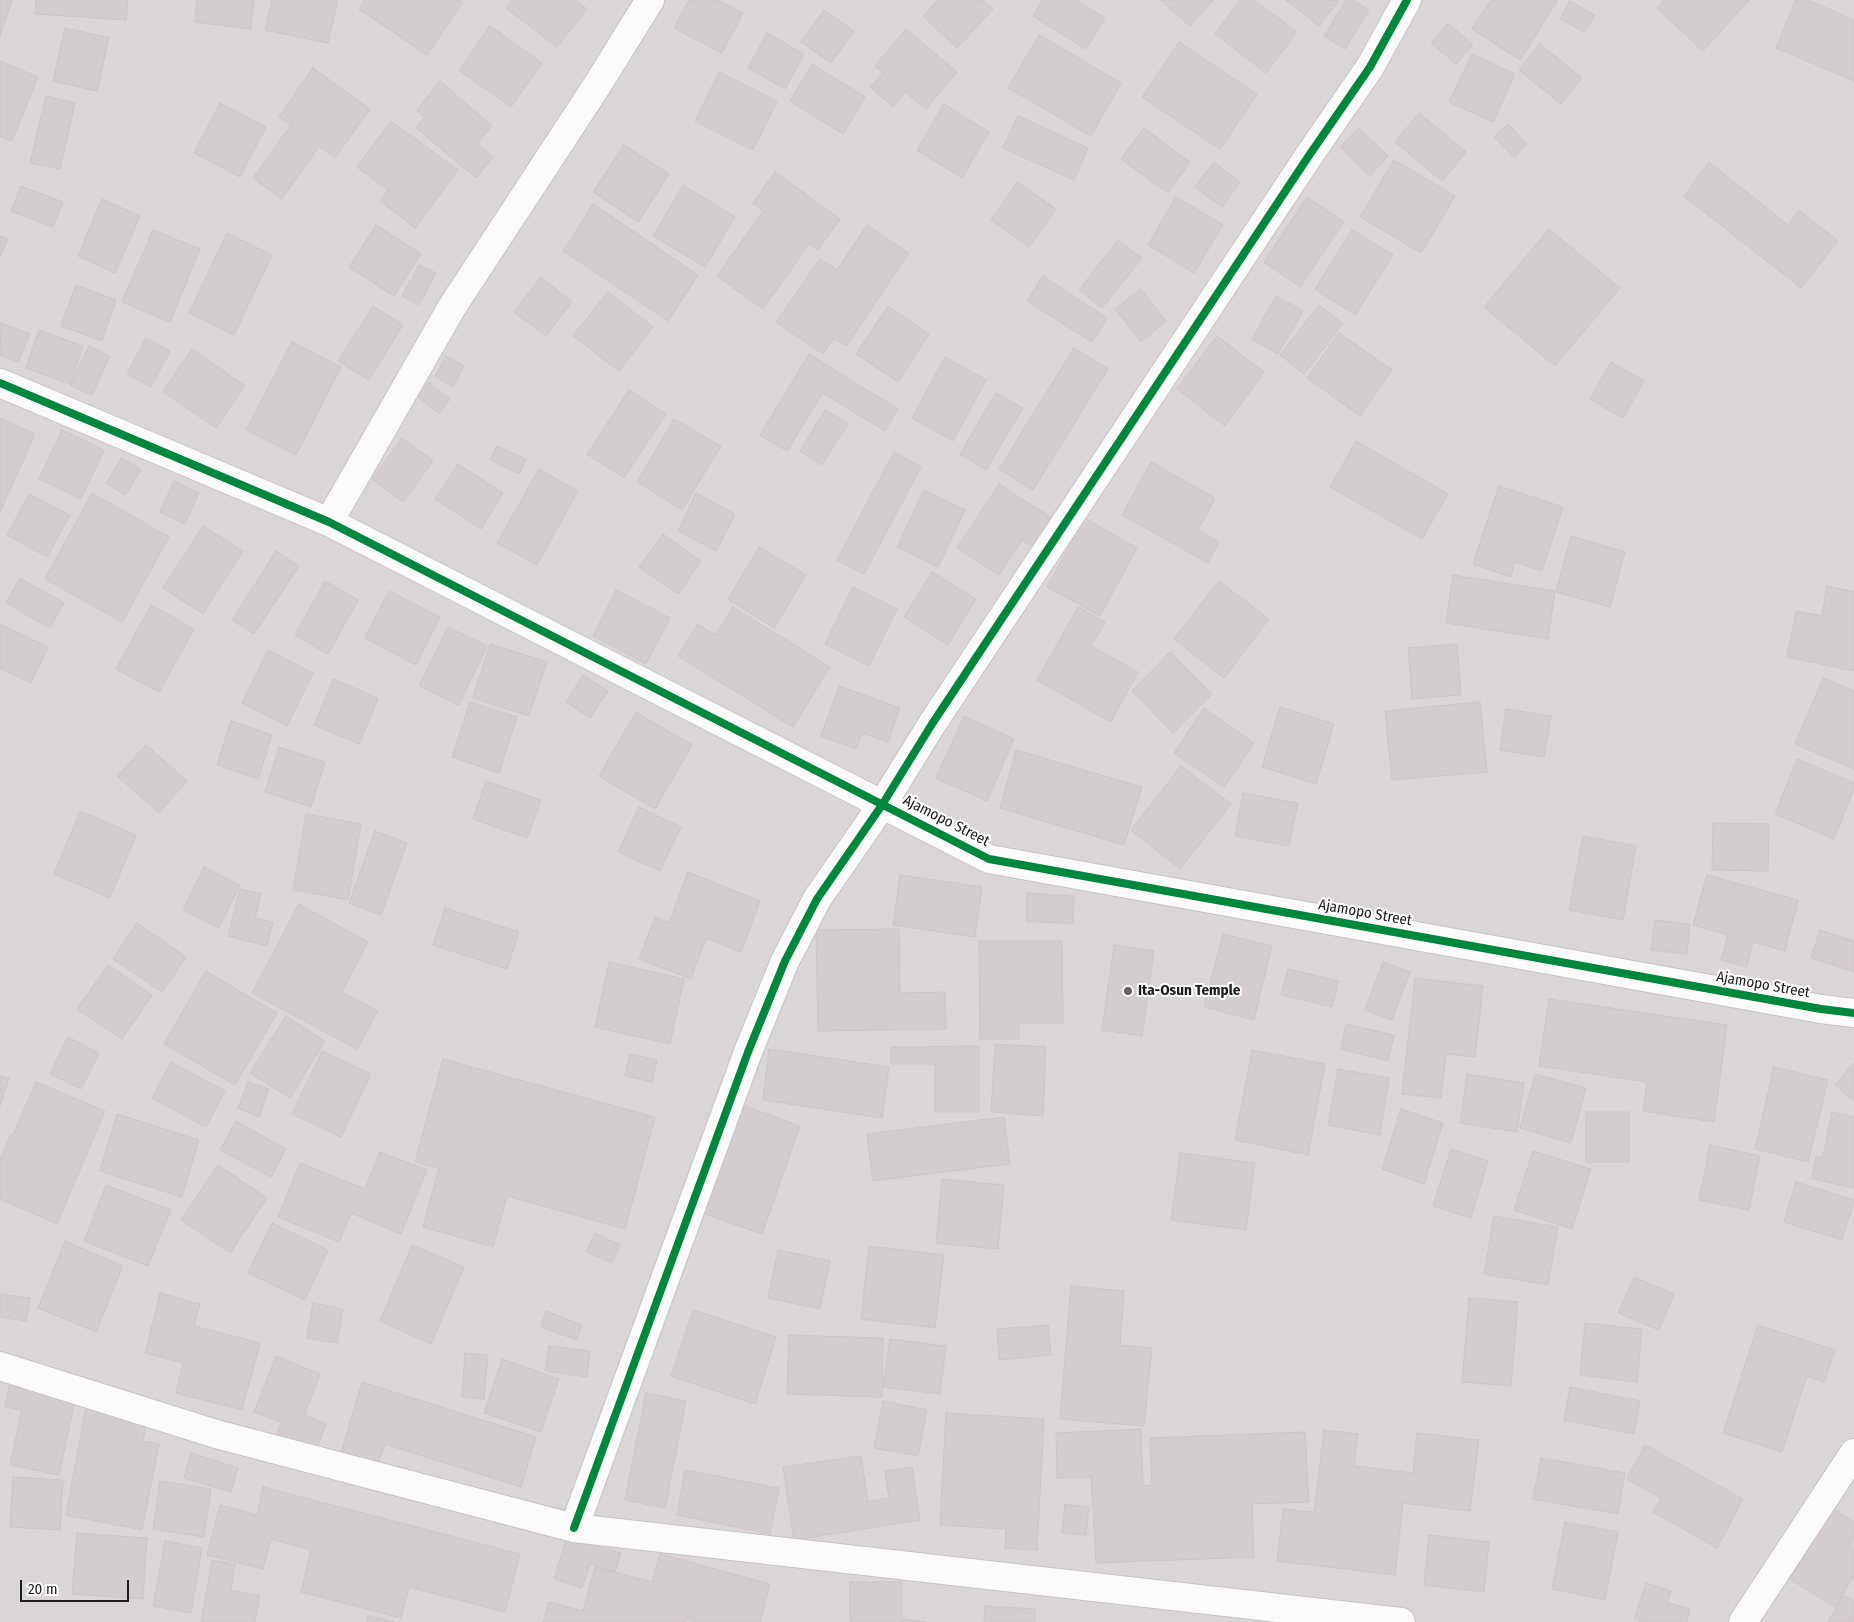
<!DOCTYPE html>
<html>
<head>
<meta charset="utf-8">
<style>
	body { margin:0 }
	#map { position:relative; width:1854px; height:1622px; overflow:hidden; background:#ebe4e5; font-family:"Fira Sans Condensed",sans-serif }
	canvas { display:block }
	.scale { position:absolute; left:20px; top:1580px; width:109px; height:22px; box-sizing:border-box; border:2px solid #1c1c1c; border-top:0; padding-left:6px; font-size:15px; line-height:18px; white-space:nowrap; color:#1c1c1c; -webkit-text-stroke:4px #fff; paint-order:stroke }
</style>
</head>
<body>
<div id="map">
<canvas width="1854" height="1622"></canvas>
<div class="scale">20 m</div>
</div>
<script>
const c = document.querySelector('canvas').getContext('2d');
c.lineJoin = 'round';
function paint(path, color) {
  c.fillStyle = color;
  c.fill(path, 'evenodd');
}
function poly(rows) {
  const path = new Path2D();
  for (const r of rows) {
    path.moveTo(r[0], r[1]);
    for (let i = 2; i < r.length; i += 2) path.lineTo(r[i], r[i + 1]);
  }
  return path;
}
function strokePath(path, color, width, dash) {
  c.strokeStyle = color;
  c.lineWidth = width;
  c.lineCap = dash ? 'butt' : 'round';
  c.setLineDash(dash || []);
  c.stroke(path);
}
function drawText(font, color, halo, rows, align = 'center') {
  c.font = font + ' "Fira Sans Condensed",sans-serif';
  c.lineWidth = 4;
  c.setLineDash([]);
  c.textBaseline = 'middle';
  c.strokeStyle = halo;
  c.fillStyle = color;
  for (const [text, x, y, turn = 0] of rows) {
    c.save();
    c.translate(x, y);
    c.rotate((+turn || 0) * Math.PI / 180);
    c.textAlign = isNaN(turn) ? turn : align;
    if (halo) c.strokeText(text, 0, 0);
    c.fillText(text, 0, 0);
    c.restore();
  }
}
const residential = poly([
	[0,0,1854,0,1854,1622,0,1622]
]);
const building = poly([
	[0,0,12,0,0,37,0,0],
	[36,0,128,0,126,20,35,14,36,0],
	[197,0,254,0,251,29,195,22,197,0],
	[272,0,338,0,328,43,265,30,272,0],
	[365,0,459,0,463,2,427,55,359,9,365,0],
	[512,0,575,0,587,9,557,47,506,8,512,0],
	[689,0,718,0,743,13,722,53,674,28,689,0],
	[938,0,983,0,993,9,957,48,923,16,938,0],
	[1042,0,1077,0,1105,18,1086,49,1033,16,1042,0],
	[1160,0,1213,0,1190,26,1160,0],
	[1240,0,1254,0,1297,32,1266,73,1215,34,1240,0],
	[1286,0,1339,0,1319,26,1286,0],
	[1346,0,1353,0,1369,10,1345,49,1324,36,1346,0],
	[1491,0,1558,0,1520,60,1472,29,1491,0],
	[1664,0,1749,0,1703,51,1657,8,1664,0],
	[1796,0,1808,0,1854,20,1854,81,1776,48,1796,0],
	[1570,1,1595,15,1585,32,1560,19,1570,1],
	[824,10,854,31,831,63,801,42,824,10],
	[1448,23,1473,45,1456,64,1431,43,1448,23],
	[490,26,542,63,511,107,459,70,490,26],
	[65,28,109,38,97,91,53,81,65,28],
	[906,29,957,72,926,109,905,92,893,107,870,87,883,73,875,66,906,29],
	[767,33,804,54,785,89,748,68,767,33],
	[1039,35,1121,83,1091,136,1008,88,1039,35],
	[1179,42,1257,94,1220,149,1142,97,1179,42],
	[1540,44,1582,78,1561,104,1519,70,1540,44],
	[1472,54,1515,74,1493,122,1449,102,1472,54],
	[0,61,38,77,12,141,0,136,0,61],
	[812,64,865,97,843,134,790,101,812,64],
	[313,68,370,109,335,158,319,146,282,199,253,178,291,125,279,117,313,68],
	[719,72,777,101,753,150,695,121,719,72],
	[440,81,492,126,477,144,493,157,476,178,416,128,425,117,417,110,440,81],
	[46,96,75,103,60,169,30,163,46,96],
	[220,103,266,127,240,177,194,153,220,103],
	[944,104,989,132,962,178,917,150,944,104],
	[1419,113,1466,152,1442,181,1395,142,1419,113],
	[1018,116,1088,148,1074,180,1003,148,1018,116],
	[391,121,458,170,415,228,380,201,388,190,357,167,391,121],
	[1508,124,1527,144,1514,157,1494,137,1508,124],
	[1144,128,1190,162,1168,193,1121,159,1144,128],
	[1359,128,1388,156,1370,176,1340,147,1359,128],
	[624,145,669,174,638,222,593,192,624,145],
	[1394,160,1455,196,1421,253,1360,217,1394,160],
	[1214,162,1240,182,1222,207,1195,187,1214,162],
	[1709,162,1788,225,1799,210,1838,241,1801,288,1684,196,1709,162],
	[775,172,840,219,818,250,809,244,763,309,717,276,763,211,753,203,775,172],
	[1017,182,1056,209,1029,247,991,220,1017,182],
	[683,185,735,217,705,267,653,236,683,185],
	[21,186,63,202,53,227,11,211,21,186],
	[1176,197,1223,225,1194,273,1148,245,1176,197],
	[1307,197,1344,222,1300,287,1264,262,1307,197],
	[102,199,140,216,115,273,78,256,102,199],
	[593,204,698,275,668,321,563,251,593,204],
	[376,225,421,254,394,296,349,267,376,225],
	[867,225,909,253,846,346,834,338,823,354,776,322,820,259,837,270,867,225],
	[1549,229,1620,288,1555,366,1484,307,1549,229],
	[153,230,200,249,170,322,122,302,153,230],
	[1352,230,1393,255,1355,315,1315,289,1352,230],
	[227,233,272,255,234,335,189,313,227,233],
	[0,236,8,239,0,257,0,236],
	[1118,240,1142,258,1102,308,1079,290,1118,240],
	[419,265,436,273,419,305,402,296,419,265],
	[1043,276,1107,318,1092,342,1027,301,1043,276],
	[541,277,572,302,546,336,514,312,541,277],
	[76,285,116,300,102,341,61,326,76,285],
	[1141,289,1166,321,1141,342,1115,309,1141,289],
	[608,292,653,327,619,371,573,336,608,292],
	[1276,296,1303,311,1278,354,1252,339,1276,296],
	[1319,305,1343,324,1304,374,1280,355,1319,305],
	[373,306,403,325,369,380,338,361,373,306],
	[888,306,929,334,898,382,856,354,888,306],
	[1,323,30,334,18,362,0,355,1,323],
	[39,330,83,346,70,384,26,368,39,330],
	[1339,333,1392,370,1360,416,1307,378,1339,333],
	[1217,336,1264,372,1225,426,1177,389,1217,336],
	[146,338,170,351,151,387,127,374,146,338],
	[292,342,341,367,296,455,246,430,292,342],
	[89,346,110,356,92,395,70,385,89,346],
	[1074,348,1108,369,1033,490,999,469,1074,348],
	[192,349,245,386,216,428,163,392,192,349],
	[809,354,898,409,885,431,823,393,787,451,760,435,809,354],
	[446,356,464,366,453,387,435,376,446,356],
	[945,357,986,380,953,441,912,418,945,357],
	[1611,362,1644,381,1623,418,1590,399,1611,362],
	[429,383,450,399,439,414,418,397,429,383],
	[629,390,666,414,624,478,587,454,629,390],
	[996,393,1023,408,986,470,960,454,996,393],
	[825,410,848,424,822,465,800,451,825,410],
	[0,418,35,434,0,512,0,418],
	[674,419,721,446,682,510,637,482,674,419],
	[62,430,104,450,81,499,39,479,62,430],
	[402,438,433,461,403,502,372,479,402,438],
	[1356,441,1448,494,1422,539,1330,487,1356,441],
	[497,446,526,459,519,474,490,460,497,446],
	[894,452,921,467,864,574,837,560,894,452],
	[122,458,141,470,125,495,106,483,122,458],
	[1151,462,1215,498,1198,530,1219,542,1208,563,1122,515,1151,462],
	[458,464,503,493,481,529,435,499,458,464],
	[539,469,578,491,537,565,497,543,539,469],
	[174,481,199,493,185,524,160,512,174,481],
	[999,484,1050,517,1031,546,1022,540,999,575,957,548,999,484],
	[1499,486,1563,507,1542,571,1515,562,1511,577,1473,564,1499,486],
	[924,490,965,510,938,567,897,547,924,490],
	[92,493,169,537,122,622,45,579,92,493],
	[696,493,735,514,716,551,678,531,696,493],
	[29,494,70,515,47,557,7,535,29,494],
	[1084,518,1137,548,1100,616,1047,587,1084,518],
	[203,526,243,551,203,614,163,588,203,526],
	[663,534,701,561,678,594,639,567,663,534],
	[1571,536,1625,552,1610,607,1556,592,1571,536],
	[759,547,806,575,774,628,728,599,759,547],
	[276,551,299,566,254,634,232,620,276,551],
	[932,572,976,599,948,645,904,617,932,572],
	[1453,575,1555,591,1548,639,1446,623,1453,575],
	[20,578,64,603,50,628,6,603,20,578],
	[325,581,358,600,328,654,295,635,325,581],
	[1219,581,1269,619,1224,678,1174,639,1219,581],
	[1827,586,1854,592,1854,671,1787,657,1796,611,1822,616,1827,586],
	[853,587,897,609,869,666,825,644,853,587],
	[616,590,670,618,646,664,593,636,616,590],
	[389,591,440,617,416,665,365,638,389,591],
	[151,605,194,629,159,692,116,669,151,605],
	[733,607,830,667,793,727,678,656,698,624,715,635,733,607],
	[1078,607,1105,622,1091,646,1138,672,1111,722,1037,680,1078,607],
	[0,624,48,647,31,683,0,668,0,624],
	[448,627,487,646,459,705,419,686,448,627],
	[490,644,547,662,529,716,473,698,490,644],
	[1457,644,1461,695,1412,699,1408,648,1457,644],
	[268,650,313,673,287,726,242,703,268,650],
	[1170,652,1212,694,1173,733,1132,691,1170,652],
	[583,675,608,691,590,718,566,702,583,675],
	[1823,678,1854,691,1854,769,1795,744,1823,678],
	[333,679,378,698,359,744,314,725,333,679],
	[839,686,900,708,888,742,862,733,856,749,821,736,839,686],
	[470,702,517,717,499,773,452,757,470,702],
	[1480,702,1487,772,1392,780,1385,711,1480,702],
	[1280,707,1334,724,1316,784,1262,767,1280,707],
	[1204,708,1254,743,1224,787,1174,753,1204,708],
	[1506,709,1551,716,1544,757,1500,750,1506,709],
	[636,712,692,745,655,809,599,776,636,712],
	[964,716,1014,739,987,801,936,778,964,716],
	[231,721,272,735,258,779,217,765,231,721],
	[146,745,187,781,159,813,117,776,146,745],
	[279,747,325,762,311,807,265,792,279,747],
	[1016,750,1142,787,1124,845,1000,808,1016,750],
	[1797,759,1854,783,1854,789,1834,839,1775,814,1797,759],
	[1181,766,1231,804,1180,869,1131,830,1181,766],
	[486,781,541,800,527,838,473,819,486,781],
	[1243,793,1298,803,1289,846,1235,836,1243,793],
	[639,807,681,827,660,871,618,852,639,807],
	[80,811,136,835,110,898,54,874,80,811],
	[306,814,361,824,348,900,293,890,306,814],
	[1713,823,1769,824,1768,871,1712,870,1713,823],
	[375,831,407,843,381,915,349,903,375,831],
	[1583,836,1636,846,1623,920,1569,910,1583,836],
	[204,867,240,885,219,928,183,910,204,867],
	[688,872,760,901,741,952,706,938,691,979,639,959,655,917,669,923,688,872],
	[900,875,982,887,975,937,893,925,900,875],
	[1707,875,1798,900,1785,951,1753,942,1747,967,1721,960,1728,935,1693,925,1707,875],
	[240,889,261,894,255,918,273,922,267,946,228,936,240,889],
	[1027,893,1074,896,1073,924,1026,921,1027,893],
	[299,904,368,942,342,992,378,1011,357,1049,252,993,299,904],
	[445,908,519,932,507,969,433,945,445,908],
	[1655,920,1690,924,1687,954,1651,950,1655,920],
	[137,923,186,957,162,992,113,959,137,923],
	[899,929,900,993,945,992,946,1029,818,1031,816,930,899,929],
	[1820,930,1854,941,1854,972,1811,958,1820,930],
	[1223,934,1272,946,1254,1020,1204,1007,1223,934],
	[979,941,1062,941,1063,1023,1019,1023,1019,1039,980,1039,979,941],
	[1114,945,1154,951,1142,1036,1102,1030,1114,945],
	[609,962,684,979,670,1044,595,1027,609,962],
	[1383,962,1410,972,1392,1020,1365,1010,1383,962],
	[108,965,152,995,122,1039,77,1009,108,965],
	[1288,969,1339,981,1332,1007,1281,995,1288,969],
	[206,971,277,1013,235,1085,164,1044,206,971],
	[1415,978,1483,986,1475,1057,1446,1054,1441,1098,1402,1094,1415,978],
	[1549,999,1727,1025,1714,1122,1643,1111,1647,1082,1539,1066,1549,999],
	[286,1016,325,1041,290,1098,250,1073,286,1016],
	[1346,1024,1394,1035,1388,1061,1341,1049,1346,1024],
	[68,1037,99,1053,81,1089,50,1074,68,1037],
	[995,1044,1046,1047,1043,1116,991,1112,995,1044],
	[979,1046,979,1112,935,1112,935,1064,891,1064,891,1047,979,1046],
	[769,1049,889,1067,882,1118,763,1100,769,1049],
	[1252,1050,1325,1064,1308,1155,1235,1140,1252,1050],
	[322,1051,371,1074,341,1137,292,1114,322,1051],
	[630,1054,657,1060,652,1082,625,1076,630,1054],
	[443,1059,655,1117,625,1229,507,1196,493,1247,423,1227,439,1168,415,1162,443,1059],
	[171,1062,225,1091,206,1127,152,1098,171,1062],
	[1854,1063,1854,1101,1835,1085,1854,1063],
	[1774,1067,1828,1080,1808,1162,1755,1149,1774,1067],
	[1338,1069,1389,1078,1380,1135,1328,1125,1338,1069],
	[1467,1074,1524,1083,1517,1132,1460,1123,1467,1074],
	[1535,1074,1586,1088,1571,1143,1520,1128,1535,1074],
	[0,1076,9,1078,0,1106,0,1076],
	[36,1082,105,1111,57,1224,0,1199,0,1160,11,1134,13,1135,36,1082],
	[248,1082,269,1089,259,1117,238,1108,248,1082],
	[737,1103,800,1126,762,1234,699,1212,737,1103],
	[1401,1109,1443,1123,1424,1184,1382,1169,1401,1109],
	[1586,1112,1629,1112,1629,1162,1586,1162,1586,1112],
	[1832,1112,1854,1117,1854,1188,1812,1179,1816,1157,1823,1157,1832,1112],
	[117,1114,199,1140,182,1197,100,1171,117,1114],
	[1004,1117,1010,1164,873,1181,867,1134,1004,1117],
	[236,1121,286,1149,271,1177,220,1150,236,1121],
	[1710,1145,1760,1156,1749,1210,1699,1200,1710,1145],
	[1451,1149,1488,1161,1471,1218,1433,1206,1451,1149],
	[1533,1151,1591,1169,1572,1229,1514,1210,1533,1151],
	[380,1152,427,1170,401,1234,351,1213,339,1242,278,1217,300,1163,365,1189,380,1152],
	[1180,1153,1255,1163,1246,1230,1171,1220,1180,1153],
	[218,1165,267,1198,230,1253,181,1220,218,1165],
	[942,1179,1004,1185,998,1249,936,1243,942,1179],
	[1796,1182,1854,1200,1842,1240,1784,1222,1796,1182],
	[106,1185,171,1210,148,1266,84,1241,106,1185],
	[1494,1216,1558,1227,1548,1285,1484,1274,1494,1216],
	[272,1223,328,1250,305,1300,248,1273,272,1223],
	[595,1233,620,1245,612,1263,587,1252,595,1233],
	[65,1241,123,1266,96,1332,38,1308,65,1241],
	[412,1245,464,1267,431,1344,380,1321,412,1245],
	[869,1246,944,1255,935,1328,861,1319,869,1246],
	[778,1250,830,1261,820,1309,768,1298,778,1250],
	[1634,1277,1674,1294,1659,1330,1618,1313,1634,1277],
	[1071,1286,1124,1291,1120,1345,1152,1348,1144,1426,1060,1419,1071,1286],
	[160,1293,200,1304,194,1326,260,1343,242,1410,176,1393,183,1363,145,1353,160,1293],
	[0,1294,30,1298,26,1321,0,1317,0,1294],
	[1469,1298,1518,1302,1511,1386,1462,1382,1469,1298],
	[313,1303,343,1309,337,1343,307,1338,313,1303],
	[693,1310,776,1337,755,1404,671,1376,693,1310],
	[546,1311,582,1325,577,1340,541,1327,546,1311],
	[1585,1323,1642,1329,1637,1382,1580,1375,1585,1323],
	[1048,1325,1051,1355,999,1360,997,1329,1048,1325],
	[1758,1325,1835,1350,1824,1382,1807,1376,1782,1452,1723,1433,1758,1325],
	[789,1335,883,1338,882,1397,787,1394,789,1335],
	[890,1339,946,1346,940,1394,883,1387,890,1339],
	[549,1346,590,1351,587,1377,545,1371,549,1346],
	[465,1353,488,1355,484,1399,462,1397,465,1353],
	[276,1356,320,1374,304,1415,326,1424,315,1453,276,1437,281,1422,254,1412,276,1356],
	[502,1359,559,1379,541,1432,484,1413,502,1359],
	[10,1381,76,1395,59,1475,10,1465,22,1410,5,1407,10,1381],
	[362,1382,536,1437,521,1487,385,1444,377,1467,340,1456,362,1382],
	[1570,1387,1640,1401,1634,1434,1564,1420,1570,1387],
	[646,1393,686,1401,665,1508,625,1500,646,1393],
	[883,1401,927,1410,918,1456,874,1448,883,1401],
	[86,1407,147,1419,143,1441,159,1444,142,1530,66,1515,86,1407],
	[946,1413,1044,1419,1037,1550,1005,1548,1006,1529,940,1525,946,1413],
	[1141,1429,1143,1486,1152,1485,1150,1438,1305,1432,1309,1502,1252,1504,1254,1557,1096,1563,1091,1477,1057,1478,1056,1433,1141,1429],
	[1324,1430,1358,1434,1354,1466,1413,1473,1417,1433,1479,1440,1470,1511,1403,1503,1395,1575,1277,1561,1283,1509,1314,1512,1324,1430],
	[1645,1445,1743,1499,1717,1548,1653,1512,1661,1498,1627,1479,1645,1445],
	[191,1453,238,1468,231,1492,184,1478,191,1453],
	[861,1456,868,1502,889,1498,885,1471,912,1467,920,1520,794,1540,783,1467,861,1456],
	[1541,1458,1625,1473,1618,1514,1533,1499,1541,1458],
	[685,1470,779,1488,770,1534,677,1515,685,1470],
	[13,1477,63,1480,60,1530,10,1527,13,1477],
	[160,1481,211,1489,204,1537,153,1529,160,1481],
	[263,1487,520,1554,505,1612,409,1587,401,1618,301,1592,311,1550,271,1539,263,1569,207,1555,220,1505,257,1515,263,1487],
	[1065,1504,1089,1507,1086,1535,1062,1533,1065,1504],
	[1833,1509,1854,1522,1854,1539,1849,1546,1854,1549,1854,1576,1835,1607,1790,1579,1833,1509],
	[1565,1522,1618,1532,1605,1600,1552,1589,1565,1522],
	[77,1533,147,1538,143,1599,72,1594,77,1533],
	[1429,1535,1489,1542,1484,1592,1424,1585,1429,1535],
	[567,1537,621,1553,615,1572,590,1564,582,1588,554,1579,567,1537],
	[165,1541,202,1548,191,1613,153,1606,165,1541],
	[660,1554,770,1584,760,1622,697,1622,686,1619,686,1622,543,1622,549,1602,583,1611,595,1567,652,1582,660,1554],
	[212,1560,235,1564,231,1590,260,1596,255,1622,201,1622,212,1560],
	[850,1582,902,1582,902,1622,850,1622,850,1582],
	[1646,1583,1671,1591,1667,1602,1690,1609,1687,1622,1643,1622,1634,1619,1646,1583],
	[1843,1595,1854,1601,1854,1622,1828,1622,1843,1595],
	[985,1606,1035,1609,1035,1622,984,1622,985,1606],
	[368,1616,397,1622,367,1622,368,1616],
	[903,1619,926,1622,903,1622,903,1619]
]);
const minor = poly([
	[0,383,329,522,989,859,1821,1009,1854,1013],
	[329,522,452,307,596,87,650,0],
	[0,1366,216,1434,574,1528,1401,1622],
	[574,1528,748,1052,785,961,817,899,882,805,932,724,1308,157,1370,67,1407,0],
	[1743,1622,1854,1453]
]);
const cycleway = poly([
	[0,383,329,522,989,859,1821,1009,1854,1013],
	[574,1528,748,1052,785,961,817,899,882,805,932,724,1308,157,1370,67,1407,0]
]);
const markers = [
	[1128,991,5,"#646262"]
];
const streetNames = [
	["Ajamopo Street",946,821,27],
	["Ajamopo Street",1365,913,10],
	["Ajamopo Street",1763,985,10]
];
const poiNames = [
	["Ita-Osun Temple",1138,991]
];
paint(residential, '#dad6d7');
paint(building, '#d3cdcf');
strokePath(building, '#cec5c8', 1);
strokePath(minor, '#c6c3c4', 30);
strokePath(minor, '#fcfbfb', 28);
strokePath(cycleway, '#00873e', 8);
for (const [x, y, r, color] of markers) {
  const dot = new Path2D();
  dot.arc(x, y, r, 0, 2 * Math.PI);
  c.fillStyle = color;
  c.fill(dot);
  strokePath(dot, '#fff', 2);
}
drawText('15px', '#1c1c1c', '#fff', streetNames);
drawText('bold 15px', '#1c1c1c', '#fff', poiNames, 'left');
</script>
</body>
</html>
